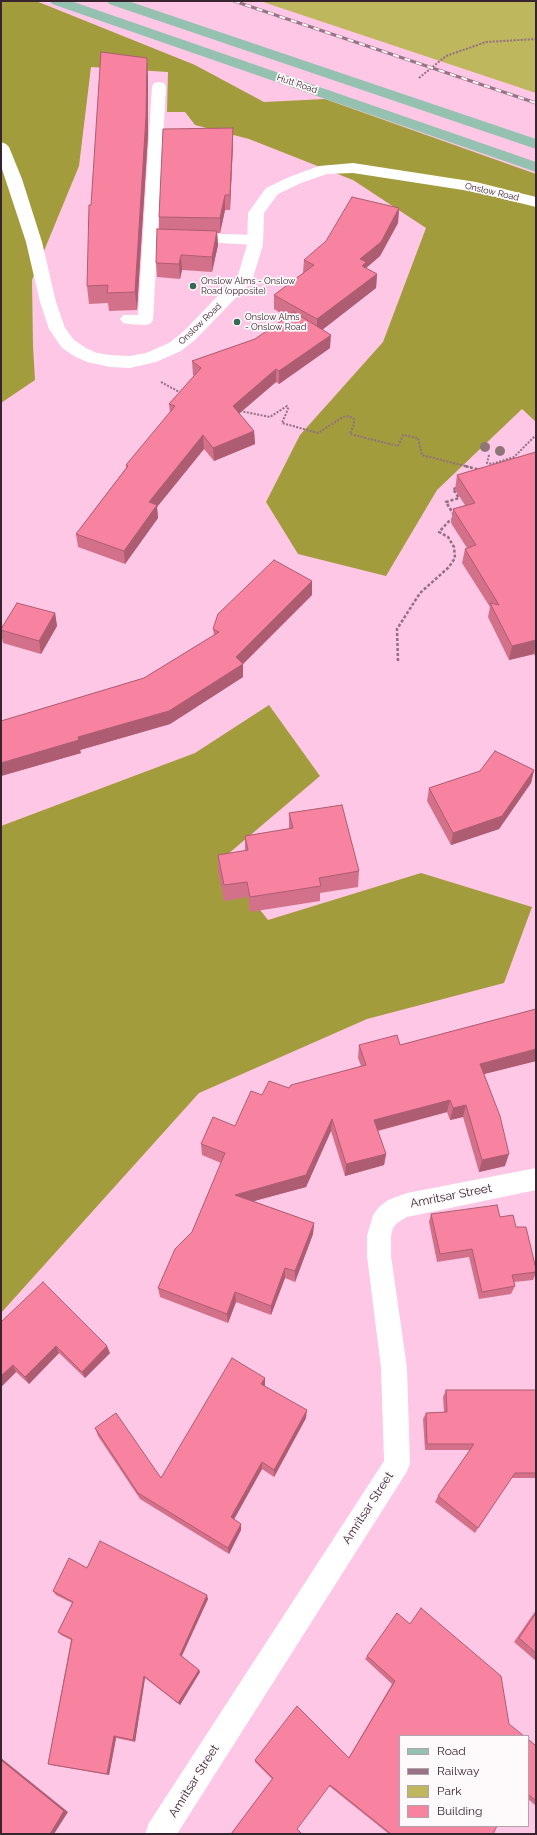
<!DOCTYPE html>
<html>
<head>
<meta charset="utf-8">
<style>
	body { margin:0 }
	#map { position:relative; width:537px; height:1835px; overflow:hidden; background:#fdc7e5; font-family:Raleway,sans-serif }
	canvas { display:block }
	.frame { position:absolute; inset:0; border:2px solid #38242f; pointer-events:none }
	.legend { position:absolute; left:399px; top:1735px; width:130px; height:92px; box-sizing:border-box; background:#fef9fb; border:1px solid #afa4a9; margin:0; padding:5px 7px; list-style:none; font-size:12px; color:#38242f }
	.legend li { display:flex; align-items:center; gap:8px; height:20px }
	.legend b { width:20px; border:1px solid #afa4a9 }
</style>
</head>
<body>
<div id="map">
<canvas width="537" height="1835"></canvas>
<div class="frame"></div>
<ul class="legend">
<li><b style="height:5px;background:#95c2b0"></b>Road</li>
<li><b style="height:5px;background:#987387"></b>Railway</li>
<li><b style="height:11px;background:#bfb75d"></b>Park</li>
<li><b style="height:11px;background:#f783a1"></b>Building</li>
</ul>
</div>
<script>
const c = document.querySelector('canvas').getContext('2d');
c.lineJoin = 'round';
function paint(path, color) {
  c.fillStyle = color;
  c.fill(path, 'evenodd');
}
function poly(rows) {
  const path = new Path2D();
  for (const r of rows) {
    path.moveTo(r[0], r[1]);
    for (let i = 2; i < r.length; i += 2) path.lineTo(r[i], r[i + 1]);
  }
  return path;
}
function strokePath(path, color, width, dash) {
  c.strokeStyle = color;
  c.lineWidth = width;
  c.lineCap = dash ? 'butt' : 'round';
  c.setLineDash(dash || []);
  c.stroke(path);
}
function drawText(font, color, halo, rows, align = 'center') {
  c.font = font + ' Raleway,sans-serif';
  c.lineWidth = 3.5;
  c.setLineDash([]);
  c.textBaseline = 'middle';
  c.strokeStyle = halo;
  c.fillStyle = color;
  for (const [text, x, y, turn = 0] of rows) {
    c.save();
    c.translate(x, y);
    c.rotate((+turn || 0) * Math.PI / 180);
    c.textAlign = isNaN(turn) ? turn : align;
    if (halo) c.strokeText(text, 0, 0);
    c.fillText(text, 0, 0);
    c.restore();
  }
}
const green = poly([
	[260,1,536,1,536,93]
]);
const forest = poly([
	[1,1,36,1,195,65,264,102,325,99,536,174,536,422,522,409,437,490,386,576,298,554,266,502,300,435,383,342,426,228,353,180,249,139,195,125,185,112,167,112,168,72,91,67,79,166,32,280,33,346,35,380,1,403],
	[269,705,320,776,221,860,268,920,421,873,532,907,504,983,367,1019,199,1093,1,1313,1,826,195,753]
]);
const pathFar1 = poly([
	[419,78,446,56,486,42,536,39],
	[161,382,181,393],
	[240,411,270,417,287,406,288,409,282,423,318,433,343,417,349,416,354,419,354,424,350,434,398,446,403,435,418,438,422,455,469,467],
	[489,455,487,463,492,464,514,457,536,435]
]);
const path = poly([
	[465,466,480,470],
	[454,515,446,502,459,498,453,489,457,488],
	[398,661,397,629,420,593,449,567,455,558,454,547,448,537,439,532,450,520,454,519]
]);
const service = poly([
	[159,82,164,83,166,86,153,320,150,324,145,325,128,324,123,323,120,319,123,315,138,315,152,86,154,83,159,82],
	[190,233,255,235,260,237,262,240,260,243,255,245,185,241,183,238,185,235,190,233]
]);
const minor = poly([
	[536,1168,536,1190,407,1217,397,1223,393,1228,391,1236,391,1256,407,1368,410,1464,406,1473,177,1834,145,1834,149,1823,384,1461,381,1368,367,1256,367,1236,373,1215,379,1207,388,1200,407,1193,536,1168]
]);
const secondary = poly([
	[1,142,6,144,9,147,22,179,42,242,56,302,65,328,74,340,86,348,97,353,110,355,130,356,146,353,169,343,184,331,238,275,247,245,248,213,266,188,289,177,319,166,353,163,476,182,536,197,536,207,476,192,353,173,327,174,301,183,278,194,264,213,263,245,252,281,196,339,181,351,156,362,130,368,110,367,87,362,74,356,62,348,49,329,40,302,26,242,1,166,1,142]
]);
const primary = poly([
	[50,1,71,1,536,162,536,172,52,4,50,1],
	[107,1,128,1,536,139,536,149,109,4,107,1]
]);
const rail = poly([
	[234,1,536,103]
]);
const trees = [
	[485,447],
	[500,451]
];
const wall = poly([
	[148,76,148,135,137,310,109,311,108,303,89,304,87,286,91,205],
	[233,143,230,210,225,210,220,233,217,233,218,245,212,272,182,270,180,279,157,277,156,263,159,229,159,217],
	[399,208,398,223,380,256,366,268,377,274,376,288,323,329,330,348,279,384,276,382,239,413,254,431,255,444,214,461,204,449,157,507,158,518,125,564,78,547,76,534,126,468,126,465,170,413,169,404,194,376,193,375,192,361,255,339,287,317,274,309,274,295,303,273,304,260],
	[536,452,536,658,534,654,509,660,488,617,490,607,462,563,465,549,467,548,451,523,453,509,465,505,455,490,457,475],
	[312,595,243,664,243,677,170,724,80,750,81,753,1,776,1,721,144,678,214,635,213,629],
	[55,613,57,626,41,654,3,643,1,633,1,629],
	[534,770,531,783,499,829,451,845,427,801,429,788],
	[289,813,359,871,358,887,320,893,320,901,250,912,248,897,224,901,218,871,218,855,245,851,245,836,289,829],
	[536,1009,536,1061,484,1074,505,1166,479,1172,463,1117,450,1120,447,1112,378,1131,386,1154,384,1165,345,1176,331,1131,306,1187,253,1201,314,1223,313,1234,295,1282,285,1278,271,1315,236,1302,228,1323,160,1297,158,1288,192,1232,221,1163,202,1155,201,1144,235,1126,262,1095,289,1088,361,1066,358,1058,359,1045,400,1045],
	[431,1214,500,1217,516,1227,536,1269,536,1273,533,1280,514,1282,515,1286,511,1294,479,1299,469,1257,437,1262,429,1222],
	[1,1322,110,1353,85,1378,59,1353,29,1384,16,1372,1,1387],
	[265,1378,265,1386,306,1418,274,1477,262,1469,234,1519,241,1524,241,1530,229,1554,140,1499,98,1436,95,1428,161,1478],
	[446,1390,536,1390,536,1478,511,1478,475,1533,435,1502,438,1496,470,1450,425,1450,423,1419,426,1413,444,1412,443,1397],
	[87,1568,208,1599,182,1656,199,1670,200,1672,180,1705,145,1678,135,1742,116,1738,109,1775,51,1765,48,1764,71,1640,61,1635,58,1632,72,1603,56,1595,53,1591],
	[536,1610,536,1661,514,1642],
	[397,1613,493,1834,389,1834,329,1786,231,1834,272,1779,255,1762,255,1760,349,1757,392,1684,365,1659],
	[528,1739,536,1746,536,1806,528,1799]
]);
const shadedWall = poly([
	[147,58,148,76,148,135,137,310,135,292],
	[233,128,233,143,230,210,230,195],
	[225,195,225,210,220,233,220,218],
	[399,208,398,223,380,256,366,268,365,277,360,259],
	[217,231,218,245,212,272,212,257],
	[181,255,182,270,180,279,179,264],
	[377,274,376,288,317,334,317,319],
	[331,335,330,348,279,384,279,371],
	[276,369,276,382,233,419,233,406],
	[254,431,255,444,214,461,213,448],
	[203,435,204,449,157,507,158,518,125,564,124,551,149,502],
	[312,581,312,595,243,664,243,677,170,724,80,750,81,753,1,776,1,763,78,737,236,657],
	[55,613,57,626,41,654,39,641],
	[536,640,534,654,509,660,512,646],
	[534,770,531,783,499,829,451,845,453,833],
	[536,1049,536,1061,476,1076,480,1064],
	[450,1100,447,1112,372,1132,374,1120],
	[466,1105,463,1117,450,1120,453,1108],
	[332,1119,331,1131,306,1187,236,1206,235,1195],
	[386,1154,384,1165,345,1176,346,1164],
	[509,1154,505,1166,479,1172,482,1160],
	[314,1223,313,1234,295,1282,295,1271],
	[285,1268,285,1278,271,1315,271,1306],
	[235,1292,236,1302,228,1323,227,1314],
	[56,1346,59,1353,29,1384,25,1377],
	[107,1346,110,1353,85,1378,82,1372],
	[13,1365,16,1372,1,1387,1,1376],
	[265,1378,265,1386,261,1384],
	[307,1410,306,1418,274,1477,274,1470],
	[262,1462,262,1469,232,1523,231,1517],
	[241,1524,241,1530,229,1554,228,1548],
	[207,1595,208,1599,181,1657,180,1655],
	[199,1670,200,1672,180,1705,178,1703],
	[144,1676,145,1678,135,1742,133,1740],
	[114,1736,116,1738,109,1775,107,1774],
	[1,1758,68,1812,54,1834,50,1834,1,1760]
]);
const building = poly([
	[101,52,147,58,146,117,135,292,107,293,108,285,87,286,89,205,91,205,101,52],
	[233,128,230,195,225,195,220,218,159,217,163,129,233,128],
	[352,197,399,208,381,242,360,259,366,262,362,266,377,274,317,319,274,295,314,265,304,260,326,241,352,197],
	[157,229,217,231,212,257,181,255,179,264,156,263,157,229],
	[294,312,331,335,279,371,276,369,233,406,254,431,213,448,203,435,149,502,157,505,124,551,76,534,128,466,126,465,175,406,169,404,201,368,192,361,255,339,294,312],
	[536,452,536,640,512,646,490,603,499,605,465,549,476,545,453,509,475,503,457,475,536,452],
	[274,560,312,581,236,657,243,664,169,711,78,737,79,740,1,763,1,721,144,678,219,632,213,629,218,614,274,560],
	[17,603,55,613,39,641,1,630,1,629,17,603],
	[495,751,534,770,502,816,453,833,429,788,480,771,495,751],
	[342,805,359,871,319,878,321,886,250,897,247,882,224,885,218,855,248,850,245,836,293,828,289,813,342,805],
	[536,1009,536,1049,480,1064,500,1116,509,1154,482,1160,466,1105,453,1108,450,1100,374,1120,386,1154,346,1164,332,1119,306,1175,235,1195,314,1223,295,1271,285,1268,271,1306,235,1292,227,1314,158,1288,175,1249,192,1232,225,1153,201,1144,213,1117,235,1126,251,1091,262,1095,269,1081,289,1088,291,1085,366,1065,359,1045,397,1035,400,1045,536,1009],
	[497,1205,500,1217,513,1215,516,1227,526,1227,536,1269,536,1272,512,1275,515,1286,482,1292,472,1249,440,1254,431,1214,497,1205],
	[43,1282,107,1346,82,1372,56,1346,25,1377,13,1365,1,1376,1,1322,43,1282],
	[232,1358,265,1378,261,1384,307,1410,274,1470,262,1462,231,1517,241,1524,228,1548,138,1493,95,1428,116,1413,161,1478,232,1358],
	[446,1390,536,1390,536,1473,515,1473,478,1528,438,1496,474,1444,427,1444,426,1413,447,1412,446,1390],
	[100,1541,207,1595,180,1655,199,1670,178,1703,144,1676,133,1740,114,1736,107,1774,48,1764,72,1639,58,1632,73,1602,53,1591,69,1558,87,1568,100,1541],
	[421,1608,501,1676,509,1724,524,1736,400,1736,400,1826,497,1826,493,1834,391,1834,330,1785,297,1829,302,1834,231,1834,273,1778,255,1760,297,1706,349,1758,395,1681,367,1656,397,1613,410,1624,421,1608],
	[536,1613,536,1653,519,1638,536,1613],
	[528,1739,536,1746,536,1801,528,1794,528,1739],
	[1,1760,64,1811,50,1834,1,1834,1,1760]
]);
const markers = [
	[193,286,4,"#316b53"],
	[237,322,4,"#316b53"]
];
const farStreetnames = [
	["Hutt Road",297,84,19],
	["Onslow Road",492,192,13],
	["Onslow Road",200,324,-44]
];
const farPoinames = [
	["Onslow Alms - Onslow",201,281],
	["Road (opposite)",201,291],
	["Onslow Alms",245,317],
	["- Onslow Road",245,327]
];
const nearStreetnames = [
	["Amritsar Street",451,1196,-11],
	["Amritsar Street",368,1508,-57],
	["Amritsar Street",194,1781,-58]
];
paint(green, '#bfb75d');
paint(forest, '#a39c3d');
strokePath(pathFar1, '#926e82', 2, [2, 1.5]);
strokePath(path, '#926e82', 2.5, [3, 2]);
paint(service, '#fff');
paint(minor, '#fff');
paint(secondary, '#fff');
paint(primary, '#95c2b0');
strokePath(rail, '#987387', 3);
strokePath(rail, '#fef9fb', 2, [6]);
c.fillStyle = '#8e7677';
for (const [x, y] of trees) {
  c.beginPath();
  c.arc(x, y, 5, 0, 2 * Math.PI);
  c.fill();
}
paint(wall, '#d4718a');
paint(shadedWall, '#ad5c71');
paint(building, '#f783a1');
strokePath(building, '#ad5c71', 1);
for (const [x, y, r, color] of markers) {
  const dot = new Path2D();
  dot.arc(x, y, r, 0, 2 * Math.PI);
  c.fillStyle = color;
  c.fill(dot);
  strokePath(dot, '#fef9fb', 1.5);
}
drawText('9px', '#38242f', '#fef9fb', farStreetnames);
drawText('9px', '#38242f', '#fef9fb', farPoinames, 'left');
drawText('12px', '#38242f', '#fef9fb', nearStreetnames);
</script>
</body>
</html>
